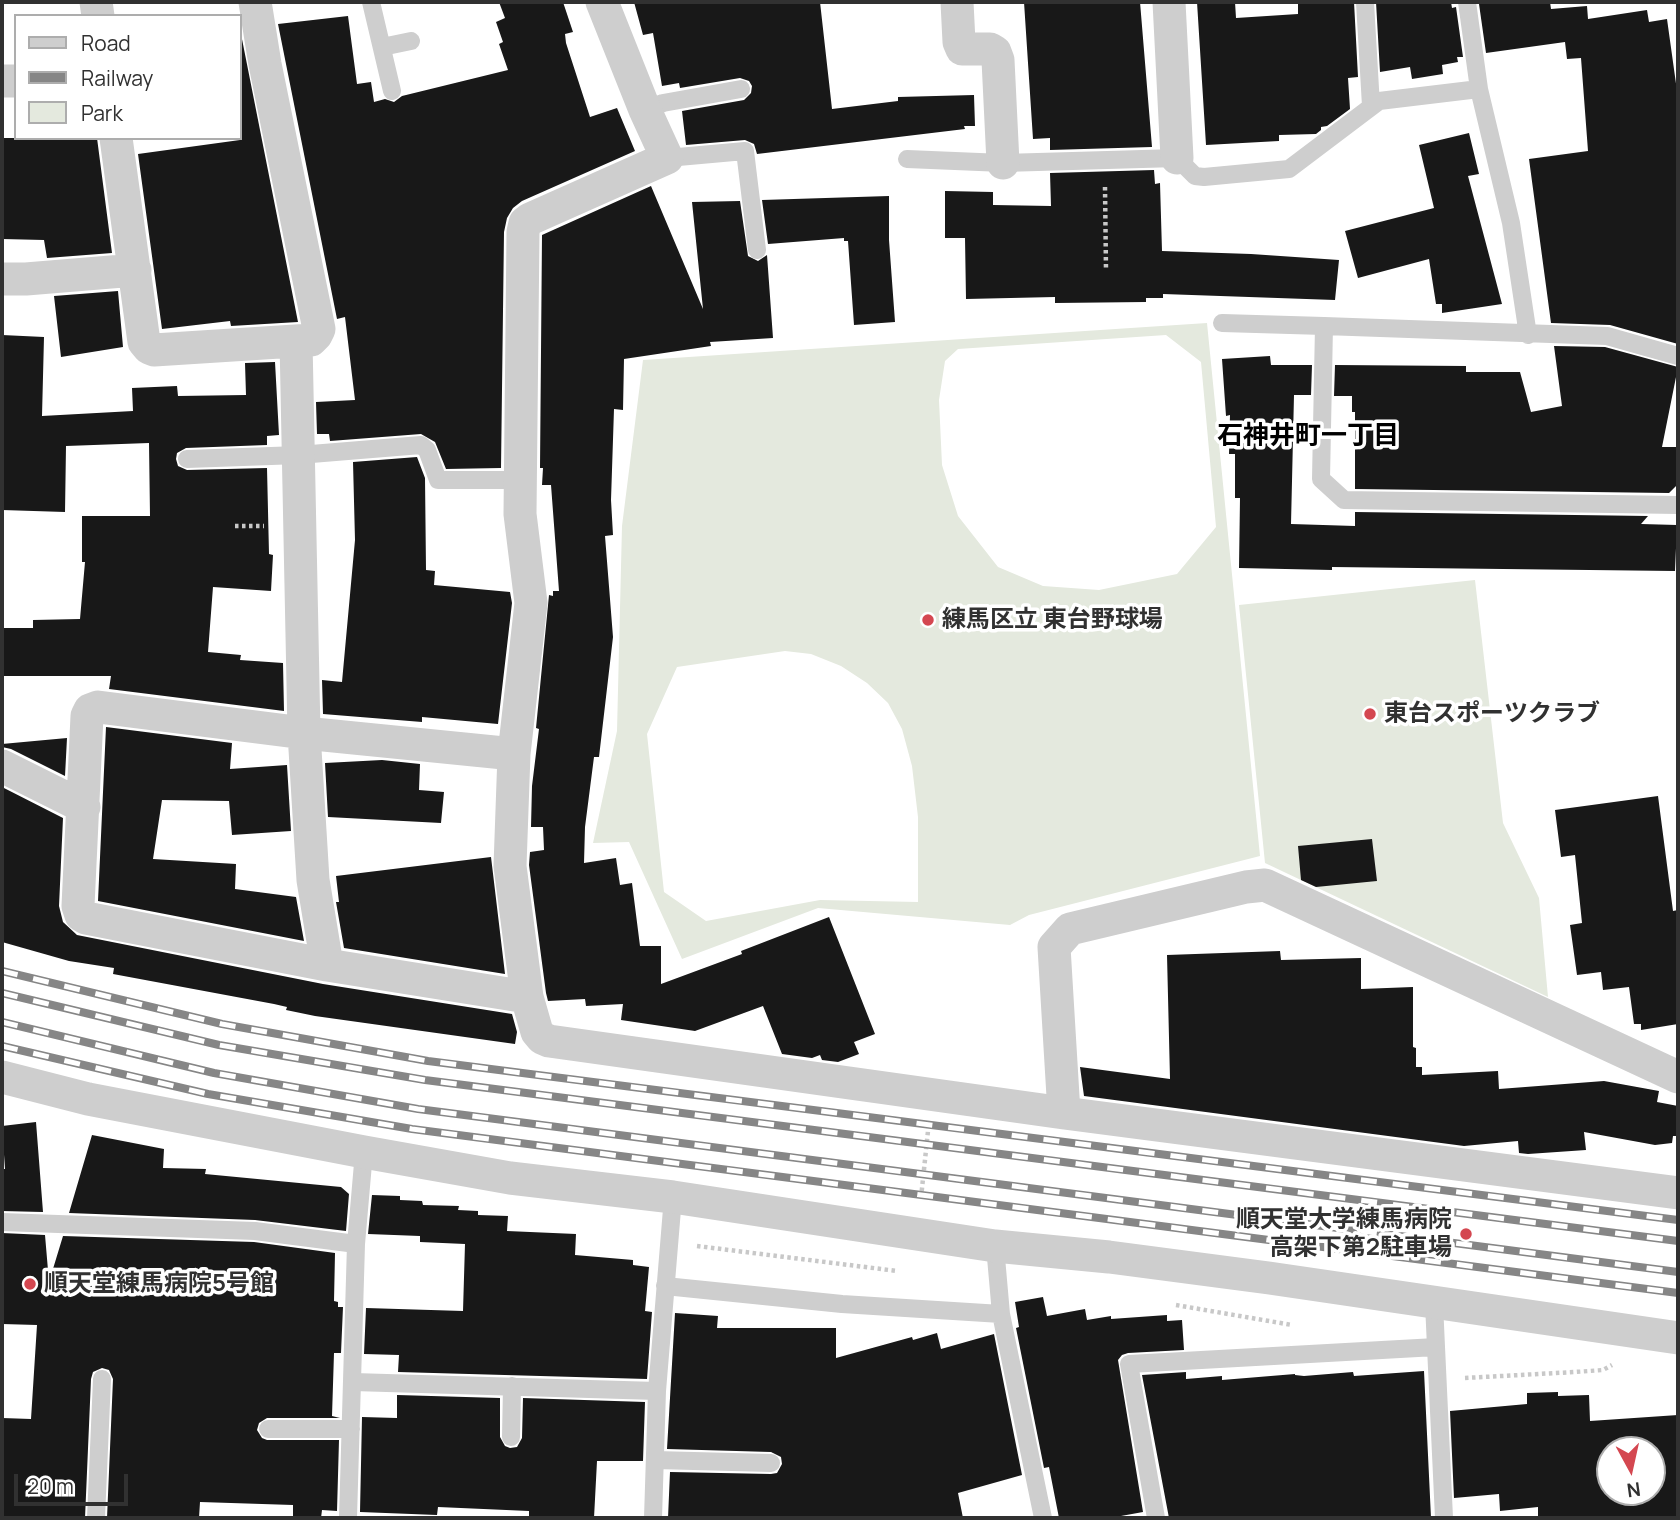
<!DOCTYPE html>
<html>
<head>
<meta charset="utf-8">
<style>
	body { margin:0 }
	#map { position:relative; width:1680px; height:1520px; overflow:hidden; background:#fff; font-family:Manrope,sans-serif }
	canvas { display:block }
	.frame { position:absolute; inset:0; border:4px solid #313131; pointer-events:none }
	.legend { position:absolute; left:14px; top:14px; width:228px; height:126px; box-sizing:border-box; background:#fff; border:2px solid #adadad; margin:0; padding:9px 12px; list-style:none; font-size:21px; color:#313131 }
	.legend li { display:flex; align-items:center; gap:14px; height:35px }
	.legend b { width:35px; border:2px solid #adadad }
	.north { position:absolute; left:1596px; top:1436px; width:70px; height:70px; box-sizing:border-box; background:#fff; border:2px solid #adadad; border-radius:50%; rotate:172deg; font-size:19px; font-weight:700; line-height:28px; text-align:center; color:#313131 }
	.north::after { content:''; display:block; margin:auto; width:24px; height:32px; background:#d44750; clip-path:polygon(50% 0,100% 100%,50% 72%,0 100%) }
	.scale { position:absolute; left:14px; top:1474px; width:114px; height:32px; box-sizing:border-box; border:4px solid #313131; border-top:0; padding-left:9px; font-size:21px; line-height:24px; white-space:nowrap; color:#313131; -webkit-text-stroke:5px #fff; paint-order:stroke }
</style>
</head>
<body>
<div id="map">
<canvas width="1680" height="1520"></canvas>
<div class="frame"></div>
<ul class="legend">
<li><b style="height:9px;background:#cecece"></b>Road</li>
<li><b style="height:9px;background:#868686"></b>Railway</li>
<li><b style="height:19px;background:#e4e9de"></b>Park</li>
</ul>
<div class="north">N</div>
<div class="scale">20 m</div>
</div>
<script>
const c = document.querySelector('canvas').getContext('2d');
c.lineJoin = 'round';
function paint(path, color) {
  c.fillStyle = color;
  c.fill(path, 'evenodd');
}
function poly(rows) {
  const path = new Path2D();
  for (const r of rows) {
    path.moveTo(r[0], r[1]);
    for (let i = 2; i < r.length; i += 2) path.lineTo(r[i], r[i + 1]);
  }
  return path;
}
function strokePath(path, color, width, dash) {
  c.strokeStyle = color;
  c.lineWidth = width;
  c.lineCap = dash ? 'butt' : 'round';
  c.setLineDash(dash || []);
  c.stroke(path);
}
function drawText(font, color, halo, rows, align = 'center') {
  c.font = font + ' Manrope,"Noto Sans JP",sans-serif';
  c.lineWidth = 7;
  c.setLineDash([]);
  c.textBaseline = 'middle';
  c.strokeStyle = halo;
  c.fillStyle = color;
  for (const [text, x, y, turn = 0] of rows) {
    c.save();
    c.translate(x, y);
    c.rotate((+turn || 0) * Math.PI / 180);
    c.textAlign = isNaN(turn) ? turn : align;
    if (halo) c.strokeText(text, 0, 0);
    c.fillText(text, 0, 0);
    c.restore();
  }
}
const green = poly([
	[1207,323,1260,856,1029,915,1010,925,818,908,682,959,629,842,593,843,617,731,622,526,643,360],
	[1166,335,1201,362,1216,527,1177,574,1099,590,1043,586,998,567,958,516,942,465,939,400,945,361,958,349],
	[785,651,811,654,841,666,867,683,888,703,902,729,912,766,918,817,918,902,820,900,706,921,664,892,647,734,677,667],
	[1475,580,1503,823,1539,898,1548,997,1265,863,1239,605]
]);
const building = poly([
	[499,2,563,2,573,32,565,34,566,43,590,117,617,108,635,151,522,201,513,208,507,218,504,232,501,468,446,469,435,442,421,434,330,441,329,434,317,434,316,402,355,400,345,317,337,319,278,24,348,16,357,84,371,82,374,102,385,99,394,102,402,96,508,70,499,44,503,42,496,22,505,18],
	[634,2,820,2,832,109,898,101,898,97,974,95,975,126,964,126,965,129,757,154,754,144,745,140,686,145,682,111,744,100,751,93,752,86,749,81,740,78,680,88,679,83,662,86,653,33,643,35],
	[1024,2,1140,2,1152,147,1050,150,1050,138,1033,139],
	[1197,2,1235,2,1236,18,1298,14,1298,2,1354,2,1358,77,1348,78,1350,109,1327,126,1321,127,1321,130,1316,134,1279,135,1279,141,1206,145],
	[1376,2,1451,2,1452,8,1456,7,1463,57,1457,57,1458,62,1442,65,1443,74,1412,79,1410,67,1380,72],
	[1496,2,1550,2,1551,9,1587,6,1588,19,1647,10,1649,22,1667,19,1678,98,1678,344,1610,325,1551,323,1529,159,1588,151,1581,58,1567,59,1565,42,1486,53,1479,4],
	[240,29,298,322,231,326,230,321,162,329,138,154,240,140],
	[1469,133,1479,174,1468,176,1502,304,1442,313,1442,304,1436,304,1429,259,1358,278,1345,231,1434,208,1419,145],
	[2,138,97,138,112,253,47,258,44,240,2,239],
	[1154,170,1155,184,1160,183,1162,251,1251,254,1339,260,1335,300,1163,294,1163,298,1146,298,1146,302,1055,303,1055,297,966,299,965,238,945,238,945,191,993,192,993,205,1051,206,1050,173],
	[651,186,703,309,692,202,740,201,748,256,758,261,767,255,773,338,710,342,711,346,624,359,623,410,614,409,611,500,613,535,605,536,613,637,599,757,594,757,585,827,584,863,616,858,620,885,632,883,640,946,661,946,661,984,742,954,741,951,829,917,875,1034,854,1042,859,1054,838,1062,822,1060,820,1055,812,1058,782,1054,763,1006,695,1031,621,1020,623,1004,586,1006,585,999,548,1001,546,993,529,865,530,852,544,850,543,827,531,827,532,786,539,729,536,728,549,595,553,596,553,591,559,591,551,485,542,485,543,468,540,468,542,235],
	[889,196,889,240,895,322,854,325,848,241,844,241,844,238,768,244,762,200],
	[118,291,123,347,61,357,54,296],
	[2,335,44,337,42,416,133,411,132,388,177,386,178,396,246,395,245,363,275,362,279,435,267,436,267,445,186,448,177,453,176,459,178,466,187,470,267,468,269,554,273,555,271,591,213,587,208,652,241,655,240,660,283,663,284,711,109,689,111,676,3,676,3,628,33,628,33,620,80,619,85,562,82,562,82,516,150,516,149,443,66,446,65,512,2,510],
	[1554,346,1605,347,1678,367,1662,447,1678,447,1678,484,1669,493,1355,489,1355,412,1352,412,1352,396,1334,396,1335,365,1466,366,1466,372,1520,372,1531,412,1562,406],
	[1270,356,1271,365,1312,365,1311,395,1294,395,1291,524,1355,526,1355,512,1648,516,1641,524,1677,525,1675,571,1332,567,1332,570,1239,568,1240,498,1235,498,1235,454,1229,454,1230,415,1226,416,1222,359],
	[417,457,425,478,426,570,435,571,434,585,510,592,512,603,498,724,422,717,422,722,323,714,322,680,342,682,355,540,353,462],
	[106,727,232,743,230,769,287,765,291,831,232,835,229,801,162,800,153,859,236,864,235,889,296,897,304,941,98,901],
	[67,738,65,776,11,749,2,747,2,744],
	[382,760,420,764,419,790,444,792,441,823,328,817,325,763],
	[2,787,63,818,59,906,63,922,77,935,323,984,512,1014,517,1032,515,1044,315,1016,286,1010,287,1007,274,1004,113,974,114,968,69,961,2,942],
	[1658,796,1673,911,1678,910,1678,1024,1641,1030,1641,1024,1634,1024,1629,987,1603,990,1601,972,1577,975,1570,925,1582,923,1575,855,1561,857,1555,810],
	[1372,839,1377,881,1316,887,1301,880,1298,846],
	[491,857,505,974,344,948,336,902,339,902,336,876],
	[1280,951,1281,960,1361,958,1361,989,1413,987,1413,1047,1416,1048,1416,1067,1422,1067,1422,1075,1498,1071,1499,1089,1604,1081,1659,1091,1657,1102,1678,1106,1678,1136,1673,1136,1672,1143,1655,1145,1584,1132,1586,1150,1528,1154,1519,1153,1518,1141,1464,1146,1084,1096,1080,1067,1170,1079,1167,955],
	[36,1122,43,1212,2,1211,2,1169,5,1169,2,1126],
	[92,1135,164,1149,163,1168,206,1169,205,1174,341,1187,349,1194,346,1231,255,1220,69,1213],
	[372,1195,400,1196,400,1200,422,1201,423,1205,459,1206,458,1210,478,1211,478,1215,508,1216,507,1231,576,1234,575,1255,633,1260,633,1265,649,1267,645,1311,652,1312,647,1379,398,1372,399,1355,364,1354,366,1308,463,1311,465,1244,420,1242,420,1236,368,1234],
	[2,1233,45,1235,49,1282,63,1236,254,1242,335,1253,334,1301,338,1302,338,1307,343,1307,341,1353,334,1353,332,1416,340,1418,267,1418,259,1423,257,1430,262,1438,267,1440,339,1440,337,1511,322,1510,321,1518,293,1518,293,1505,200,1502,199,1518,107,1518,113,1379,109,1370,102,1368,93,1372,91,1379,85,1518,2,1518,2,1418,31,1419,37,1325,2,1324],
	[1043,1297,1047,1316,1085,1309,1087,1320,1111,1316,1111,1319,1167,1315,1167,1321,1182,1320,1184,1350,1128,1353,1122,1355,1118,1360,1143,1512,1110,1518,1059,1518,1049,1467,1044,1468,1016,1328,1019,1327,1015,1302],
	[675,1313,718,1316,717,1328,836,1328,836,1358,912,1337,913,1340,937,1333,941,1349,994,1334,1022,1475,958,1493,963,1518,668,1518,670,1472,771,1474,777,1473,782,1464,781,1457,771,1452,667,1449],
	[1424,1371,1431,1518,1169,1518,1142,1375,1186,1372,1186,1379,1222,1376,1222,1380,1295,1374,1295,1375,1304,1376,1353,1372,1354,1376],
	[1558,1392,1558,1396,1589,1395,1590,1421,1678,1415,1678,1518,1538,1518,1538,1507,1500,1511,1499,1494,1454,1498,1450,1411,1527,1404,1527,1393],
	[1610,1450,1652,1450,1652,1492,1610,1492],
	[397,1395,500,1398,500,1437,505,1446,510,1448,517,1447,522,1438,523,1398,645,1402,643,1461,597,1461,594,1518,529,1516,529,1511,438,1507,437,1515,360,1512,362,1417,397,1418]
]);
const path = poly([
	[1105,187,1106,270],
	[235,526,264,526],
	[921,1198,928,1131],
	[697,1246,897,1271],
	[1176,1305,1292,1325],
	[1465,1378,1575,1372,1603,1370,1612,1365]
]);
const lane = poly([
	[371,2,392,91],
	[1365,2,1371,106],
	[1467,2,1479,89,1511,223,1528,335],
	[382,47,411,41],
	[645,110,663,103,741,89],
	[667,158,745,151,757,250],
	[907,159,1003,163,1177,158,1195,176,1204,177,1289,169,1379,101,1479,89],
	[1222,323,1324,326],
	[1678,356,1607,336,1324,326,1321,479,1344,500,1678,505],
	[187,459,299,455,421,445,427,450,438,480,519,480],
	[2,1222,255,1231,356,1244],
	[995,1246,1001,1314],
	[665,1286,842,1304,1001,1314,1043,1518],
	[1434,1303,1436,1347],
	[353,1382,657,1391],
	[268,1429,351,1429],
	[511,1437,512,1386],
	[655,1460,771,1463],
	[96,1518,102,1379],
	[348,1518,356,1244,364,1152],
	[653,1518,657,1391,673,1197],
	[1156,1518,1129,1364,1436,1347,1444,1518]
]);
const street = poly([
	[96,2,98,16],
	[602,2,645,110,667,158,530,219,525,223,523,232,520,514,531,603,514,754,510,866,527,997,537,1032,542,1038,549,1041,1064,1113,1678,1193],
	[957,2,959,42,962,49,990,49,995,52,998,60,1003,163],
	[1169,2,1177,158],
	[2,81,16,81],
	[116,138,144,342,149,348,154,350,311,340,316,335,319,329,265,64,255,2],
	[2,279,26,279,135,270],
	[296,341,304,733,313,880,327,965],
	[514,754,304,733,98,707,90,710,87,716,78,906,81,915,86,918,327,965,527,997],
	[2,766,84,807],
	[2,1077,88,1099,364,1152,510,1178,673,1197,995,1246,1109,1257,1269,1278,1678,1338],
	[1064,1113,1054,947,1070,929,1246,887,1265,885,1678,1077]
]);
const rail = poly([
	[2,971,222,1024,428,1061,1678,1220],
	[2,993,219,1045,425,1080,1678,1241],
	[2,1022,214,1073,418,1109,1678,1272],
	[2,1046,208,1094,412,1129,1678,1293]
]);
const markers = [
	[928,620,7,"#d44750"],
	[1370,714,7,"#d44750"],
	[1466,1234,7,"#d44750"],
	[30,1284,7,"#d44750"]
];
const poiNames = [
	["練馬区立 東台野球場",942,620],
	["東台スポーツクラブ",1384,714],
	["順天堂大学練馬病院",1452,1220,"right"],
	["高架下第2駐車場",1452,1248,"right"],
	["順天堂練馬病院5号館",44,1284]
];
const neighbourhoodNames = [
	["石神井町一丁目",1308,437]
];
paint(green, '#e4e9de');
paint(building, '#181818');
strokePath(path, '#c8c8c8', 4.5, [3.5, 3.5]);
strokePath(lane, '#cecece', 18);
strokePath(street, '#cecece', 33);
strokePath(rail, '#868686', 8);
strokePath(rail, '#fff', 5, [16]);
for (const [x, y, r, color] of markers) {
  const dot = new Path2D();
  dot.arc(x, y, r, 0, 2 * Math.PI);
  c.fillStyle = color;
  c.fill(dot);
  strokePath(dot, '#fff', 2.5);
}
drawText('bold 24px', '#313131', '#fff', poiNames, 'left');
drawText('bold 26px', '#000', '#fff', neighbourhoodNames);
</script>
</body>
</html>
